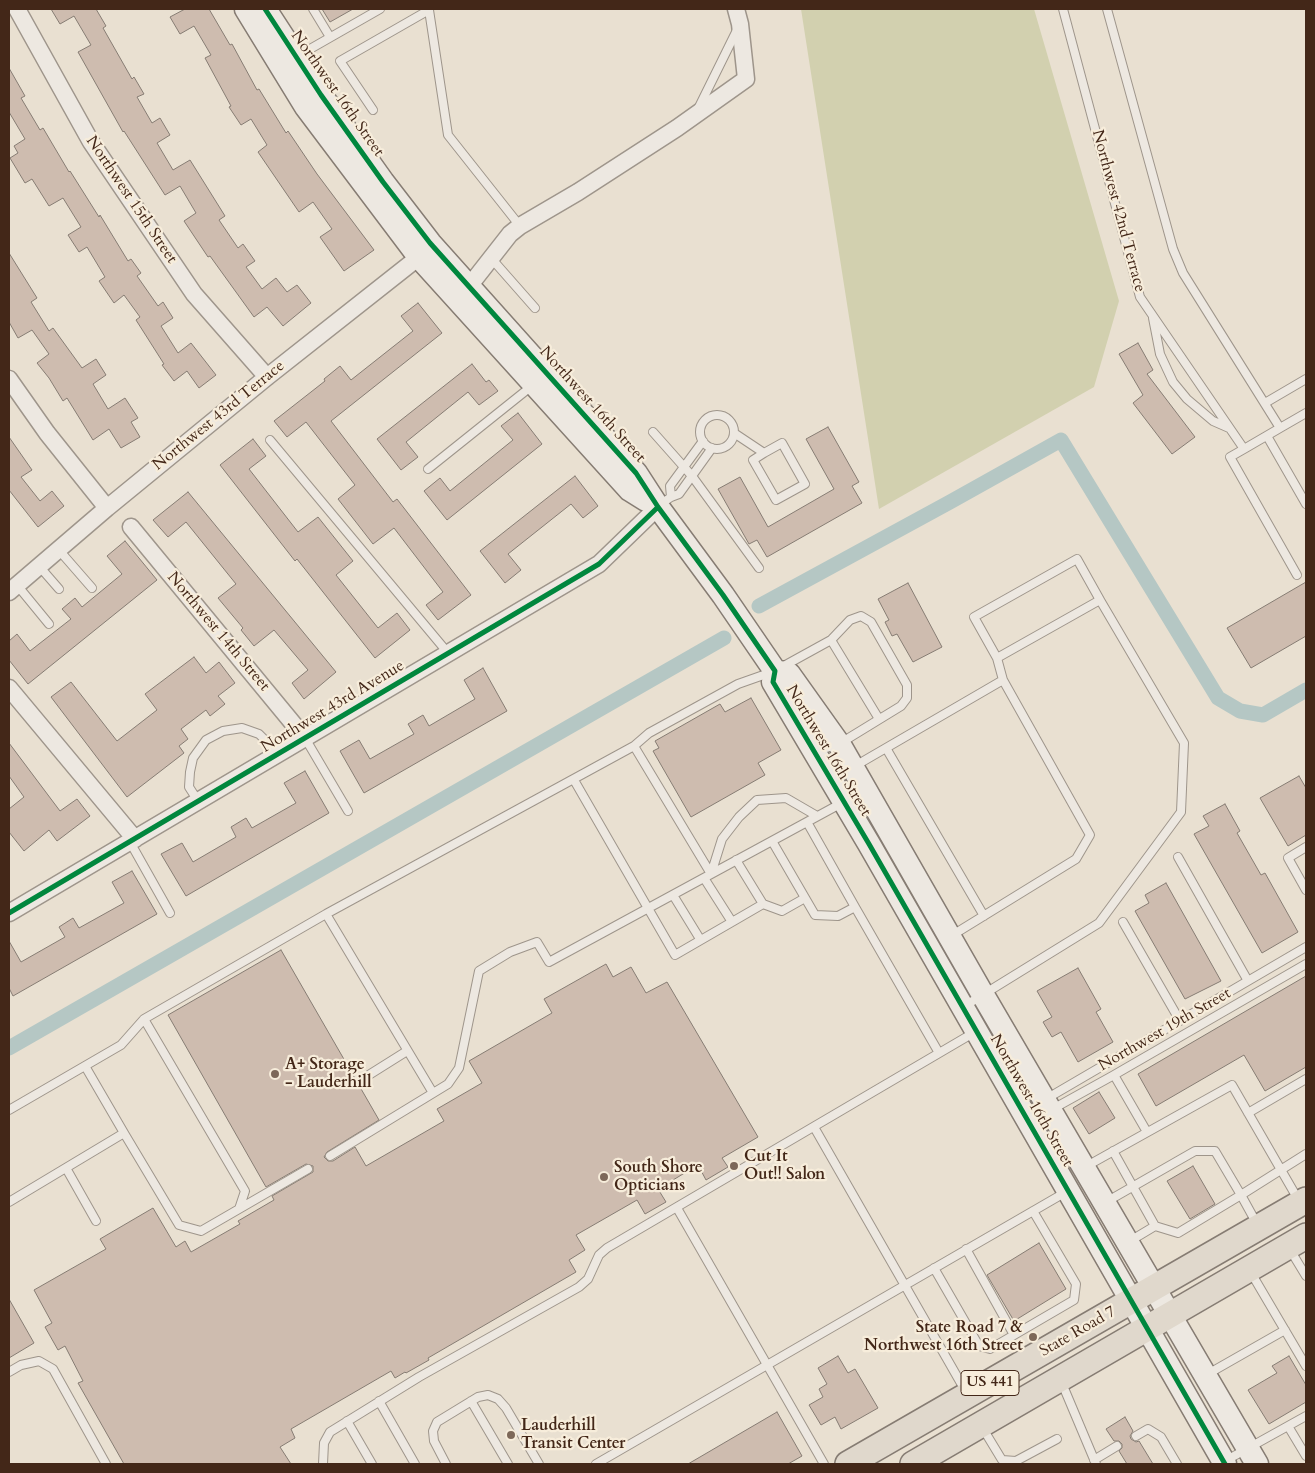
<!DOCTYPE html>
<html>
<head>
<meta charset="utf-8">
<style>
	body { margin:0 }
	#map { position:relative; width:1315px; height:1473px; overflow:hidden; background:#e9e0d1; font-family:Cardo,serif }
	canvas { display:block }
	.frame { position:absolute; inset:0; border:10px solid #432718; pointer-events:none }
</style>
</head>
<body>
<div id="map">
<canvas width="1315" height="1473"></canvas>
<div class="frame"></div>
</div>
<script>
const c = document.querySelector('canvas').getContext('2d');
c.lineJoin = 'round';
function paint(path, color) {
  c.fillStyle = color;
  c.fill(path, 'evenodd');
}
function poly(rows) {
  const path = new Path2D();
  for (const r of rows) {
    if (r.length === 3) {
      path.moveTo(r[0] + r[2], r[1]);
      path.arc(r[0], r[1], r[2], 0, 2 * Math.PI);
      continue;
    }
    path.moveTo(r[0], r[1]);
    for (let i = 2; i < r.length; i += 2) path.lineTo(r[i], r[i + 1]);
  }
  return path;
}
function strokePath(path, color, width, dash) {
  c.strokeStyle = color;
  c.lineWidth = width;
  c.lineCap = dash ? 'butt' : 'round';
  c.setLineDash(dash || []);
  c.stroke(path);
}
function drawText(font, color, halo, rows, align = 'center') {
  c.font = font + ' Cardo,serif';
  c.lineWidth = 4.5;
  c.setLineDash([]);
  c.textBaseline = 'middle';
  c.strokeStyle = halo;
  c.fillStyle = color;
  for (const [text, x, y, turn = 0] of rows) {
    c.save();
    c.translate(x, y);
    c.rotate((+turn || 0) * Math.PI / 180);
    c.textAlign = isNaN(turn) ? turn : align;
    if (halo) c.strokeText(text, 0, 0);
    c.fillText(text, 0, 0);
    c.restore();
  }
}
const green = poly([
	[801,9,1034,9,1119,301,1094,387,879,509]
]);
const canal = poly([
	[759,606,950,502,1061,440,1218,698,1240,711,1263,715,1306,690],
	[9,1048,724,638]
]);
const building = poly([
	[51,9,96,9,106,26,103,28,132,79,134,77,144,94,137,97,152,123,160,118,170,135,157,143,173,170,190,160,225,216,219,220,238,248,243,244,255,261,246,267,262,289,276,278,287,292,297,285,311,303,283,326,267,307,254,317,210,256,208,257,184,221,196,213,180,186,165,195,124,131,123,132,78,52,91,45,74,16,60,24,51,9],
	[185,9,209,9,230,45,232,44,257,90,259,89,286,133,288,131,317,174,374,250,344,271,320,237,332,229,313,202,299,212,258,152,267,145,251,119,241,125,229,107,231,106,205,58,211,55,194,26,180,34,170,17,185,9],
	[322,9,353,9,330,22,322,9],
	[9,68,25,96,21,98,40,130,43,128,69,172,70,171,99,217,100,215,128,261,131,259,141,273,137,276,158,306,163,302,173,318,161,326,178,353,191,343,216,375,199,388,187,371,174,381,162,365,164,364,136,320,140,317,124,295,114,303,99,281,105,277,87,247,79,252,68,235,81,227,63,198,49,206,32,179,25,183,10,158,18,153,14,146,25,139,9,112,9,68],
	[9,253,37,298,31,302,49,331,53,328,82,368,96,359,106,375,93,384,108,409,125,398,138,418,131,422,140,437,121,448,109,429,93,440,67,398,63,401,49,378,37,363,49,354,32,330,18,338,9,322,9,253],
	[418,303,442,333,331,421,393,502,397,499,471,595,438,620,426,605,443,592,394,528,373,544,338,499,355,485,306,422,287,437,274,421,325,381,324,379,340,366,351,380,413,331,401,316,418,303],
	[1138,343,1153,370,1147,374,1195,437,1172,454,1133,403,1143,395,1119,354,1138,343],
	[472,364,486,382,489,380,498,391,479,405,468,392,406,442,418,457,401,470,377,439,472,364],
	[518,413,542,444,447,520,424,491,440,478,450,491,513,440,501,426,518,413],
	[828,427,859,482,852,486,862,503,767,557,757,540,749,544,718,489,740,477,768,527,834,489,806,439,828,427],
	[9,437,32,470,21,477,40,501,52,491,64,506,38,527,9,490,9,437],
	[253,439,266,456,249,469,298,532,318,517,353,561,336,575,378,628,397,613,410,630,375,658,297,559,295,561,220,465,253,439],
	[575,476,598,506,583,518,571,504,508,554,521,570,505,583,480,551,575,476],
	[188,492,336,672,304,699,292,683,308,670,274,630,254,646,241,630,243,628,218,598,236,584,186,522,168,537,153,520,188,492],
	[125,541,157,580,28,684,9,660,9,641,17,634,30,651,71,619,62,609,75,598,82,607,122,574,107,556,125,541],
	[1306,582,1306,636,1251,668,1227,628,1306,582],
	[908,583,942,647,913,662,897,634,892,636,885,622,889,620,878,599,908,583],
	[194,657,206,673,219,662,235,683,218,696,225,704,210,716,206,710,181,729,188,739,179,746,184,753,127,797,51,697,71,682,117,741,157,710,145,694,194,657],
	[483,668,507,711,364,793,340,751,359,740,370,759,414,734,408,724,423,715,429,726,475,699,464,680,483,668],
	[751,698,781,750,758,763,765,775,691,817,653,751,659,748,655,741,720,704,725,712,751,698],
	[9,743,60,811,77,799,90,816,57,841,49,830,24,851,9,832,9,809,24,797,9,776,9,743],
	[305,771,329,813,186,896,161,854,182,843,193,862,236,837,231,827,246,818,252,828,296,803,284,783,305,771],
	[1299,776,1306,788,1306,835,1288,846,1260,798,1299,776],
	[1225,804,1240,831,1237,833,1261,875,1265,873,1298,932,1262,953,1194,834,1209,826,1203,816,1225,804],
	[132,871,157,914,13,996,9,988,9,941,21,962,65,937,59,927,73,918,79,928,124,903,112,882,132,871],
	[1166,883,1221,981,1185,999,1135,911,1149,903,1145,895,1166,883],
	[281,950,379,1120,327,1152,324,1157,328,1161,333,1161,355,1147,366,1166,444,1121,437,1109,482,1083,469,1061,552,1013,544,999,606,964,613,977,631,967,646,993,667,982,758,1137,722,1158,728,1167,706,1180,698,1165,658,1189,666,1202,645,1214,637,1200,576,1235,585,1250,569,1260,576,1272,428,1358,429,1360,406,1373,405,1372,395,1378,391,1371,291,1429,295,1438,280,1447,291,1464,124,1464,78,1383,83,1381,65,1346,58,1350,45,1327,52,1323,34,1290,106,1249,100,1239,153,1208,176,1247,185,1241,191,1252,240,1224,238,1221,274,1200,272,1196,313,1172,313,1166,306,1164,266,1187,168,1015,281,950],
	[1078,968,1101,1009,1096,1012,1113,1042,1078,1062,1061,1032,1052,1037,1043,1022,1052,1017,1037,991,1078,968],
	[1306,976,1306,1067,1265,1091,1244,1055,1156,1106,1138,1074,1306,976],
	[1099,1092,1115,1118,1089,1134,1073,1108,1099,1092],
	[1193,1166,1215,1204,1190,1219,1167,1181,1193,1166],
	[1039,1243,1066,1289,1014,1321,987,1275,1039,1243],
	[9,1299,34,1343,9,1358,9,1299],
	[838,1356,848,1373,855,1369,878,1408,841,1429,835,1417,821,1425,809,1405,823,1397,819,1389,827,1384,818,1368,838,1356],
	[1289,1356,1306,1385,1306,1402,1269,1424,1248,1390,1277,1373,1272,1366,1289,1356],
	[777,1412,802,1456,788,1464,688,1464,777,1412],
	[1125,1417,1133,1431,1130,1436,1131,1439,1136,1442,1139,1441,1153,1464,1127,1464,1119,1451,1122,1448,1122,1444,1119,1441,1114,1441,1106,1429,1125,1417]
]);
const lane = poly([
	[313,9,330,37],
	[1063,9,1140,297,1244,449,1280,428],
	[1107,9,1173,249,1183,273,1280,428,1306,413],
	[310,49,380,9],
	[698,109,738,28],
	[373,110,340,61,429,10,448,135,520,226],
	[491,258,535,308],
	[1153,318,1160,354,1173,382,1187,399,1213,421,1229,428],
	[1265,403,1306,379],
	[717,432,17],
	[653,432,692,476,759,568],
	[734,433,764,453,753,460,776,500,805,484,782,443,764,453],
	[1267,436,1306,504],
	[270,440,448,653],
	[1244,449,1230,457,1297,575],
	[428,469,533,385],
	[671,497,670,486,703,441],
	[658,506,671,497,679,494,712,448],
	[58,549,92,588],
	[39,566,59,589],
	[17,585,49,624],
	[831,640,879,719],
	[997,658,974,617,1077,559,1100,600,997,658,1003,680],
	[782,667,831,640,850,620,861,616,871,622,907,685,907,698,901,706,839,744,817,751],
	[305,738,348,811],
	[634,746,711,874],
	[886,748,984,916],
	[855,766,1003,680,1090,835,1076,859,951,936],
	[574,780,675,955,732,922],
	[198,801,189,787,190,772,193,758,206,740,223,731,242,728,259,734,279,754],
	[772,841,815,915,838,916,855,907,807,822],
	[130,842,170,913],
	[1306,847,1288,858,1306,890],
	[1178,857,1248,981],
	[736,860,763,904,782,911,805,898],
	[711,874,722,839,739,817,757,800,786,798,817,816],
	[704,878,732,922,763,904],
	[673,895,700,939],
	[855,907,939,1053],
	[326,914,433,1093],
	[1123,922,1180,1021],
	[963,1007,1099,923,1181,812,1184,743,1100,600],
	[1114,1075,1306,964],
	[364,1078,407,1051],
	[1046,1099,1306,947],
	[9,1110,121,1045,144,1019,326,914,634,746,649,733,738,684,772,672],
	[1248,1113,1306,1079],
	[1031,1121,1114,1075,1147,1132],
	[814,1127,966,1392],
	[124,1133,179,1225,201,1231,239,1209,245,1191,144,1019],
	[1113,1151,1155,1226],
	[330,1156,448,1084,459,1068,479,971,510,952,537,942,549,962,864,791],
	[1085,1167,1232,1085,1299,1201],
	[66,1168,96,1221],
	[9,1202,124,1133,85,1066],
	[1106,1202,1195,1151,1215,1151,1241,1195,1178,1233,1155,1226,1130,1241],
	[677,1208,824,1464],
	[239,1209,308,1169],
	[1257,1224,1241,1195,1306,1154],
	[1289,1248,1306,1276],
	[966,1249,1014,1335],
	[934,1268,979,1346,990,1349,1074,1300,1076,1284,1033,1211],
	[1250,1271,1306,1366],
	[9,1372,21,1365,39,1361,53,1369,106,1464],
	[1206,1375,1285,1330],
	[1061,1381,1096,1464],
	[379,1401,415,1464],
	[471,1401,508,1464],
	[347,1421,372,1464],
	[1288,1426,1306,1456],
	[982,1427,1002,1460,1016,1461,1057,1439],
	[1136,1436,1148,1429,1161,1437,1177,1464],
	[1094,1460,1117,1446],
	[1225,1461,1306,1416],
	[323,1464,324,1443,330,1432,419,1377,579,1287,588,1279,599,1255,607,1248,975,1032],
	[446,1464,434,1441,433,1431,437,1422,478,1397,488,1395,498,1399,506,1408,539,1464],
	[596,1464,1066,1192]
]);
const street = poly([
	[17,9,91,142,194,294,267,377],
	[463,294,510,234,520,226,578,192,677,128,746,79,740,24,736,9],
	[9,379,47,433,107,508],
	[131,527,305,738],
	[9,592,107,508,267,377,419,257,426,249],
	[9,688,135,839],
	[9,913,599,564,658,507]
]);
const secondary = poly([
	[246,9,306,107,419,257,630,490,646,500],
	[265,9,321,95,383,182,430,243,636,473,658,507,723,595,775,671,773,682,869,844,1225,1464],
	[775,671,789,674,841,747,983,995,1257,1464]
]);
const primary = poly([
	[848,1464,1306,1200],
	[913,1464,1306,1236]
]);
const cycleway = poly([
	[265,9,321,95,383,182,430,243,636,473,658,507,723,595,775,671,773,682,869,844,1225,1464],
	[9,913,599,564,658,507]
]);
const markers = [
	[275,1074,5,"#7d6859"],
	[734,1166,5,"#7d6859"],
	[604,1177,5,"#7d6859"],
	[1033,1337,5,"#7d6859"],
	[511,1435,5,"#7d6859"]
];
const shields = [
	[990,1383,58]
];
const shieldNames = [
	["US 441",990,1383]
];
const streetNames = [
	["Northwest 16th Street",337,94,55],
	["Northwest 15th Street",131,200,56],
	["Northwest 42nd Terrace",1118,211,75],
	["Northwest 16th Street",592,405,48],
	["Northwest 43rd Terrace",219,416,-39],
	["Northwest 14th Street",218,632,50],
	["Northwest 43rd Avenue",333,707,-31],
	["Northwest 16th Street",828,751,59],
	["Northwest 19th Street",1165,1030,-30],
	["Northwest 16th Street",1031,1101,60],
	["State Road 7",1078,1332,-30]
];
const poiNames = [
	["A+ Storage",285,1065],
	["- Lauderhill",285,1083],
	["Cut It",744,1157],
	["Out!! Salon",744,1175],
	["South Shore",614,1168],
	["Opticians",614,1186],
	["State Road 7 &",1023,1328,"right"],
	["Northwest 16th Street",1023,1346,"right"],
	["Lauderhill",521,1426],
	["Transit Center",521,1444]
];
paint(green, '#d2d0af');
strokePath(canal, '#b5c7c4', 15);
paint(building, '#cebcaf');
strokePath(building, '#867c73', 1);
strokePath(lane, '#9e958b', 10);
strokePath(street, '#9e958b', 19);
strokePath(secondary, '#867c73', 25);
strokePath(primary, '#867c73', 28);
strokePath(lane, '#ede8e1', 8);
strokePath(street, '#ede8e1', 16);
strokePath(secondary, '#ede8e1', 22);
strokePath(primary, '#e0d8cc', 25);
strokePath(cycleway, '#00873e', 5);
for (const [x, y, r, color] of markers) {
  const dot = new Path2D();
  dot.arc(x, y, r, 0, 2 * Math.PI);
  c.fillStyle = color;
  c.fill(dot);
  strokePath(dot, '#f7eddb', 2);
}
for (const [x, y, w] of shields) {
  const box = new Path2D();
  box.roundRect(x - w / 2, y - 12.5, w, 25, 4);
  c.fillStyle = '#f7eddb';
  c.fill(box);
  strokePath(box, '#432718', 1);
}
drawText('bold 15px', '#432718', null, shieldNames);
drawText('16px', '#432718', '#f7eddb', streetNames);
drawText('bold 16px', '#432718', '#f7eddb', poiNames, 'left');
</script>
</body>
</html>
